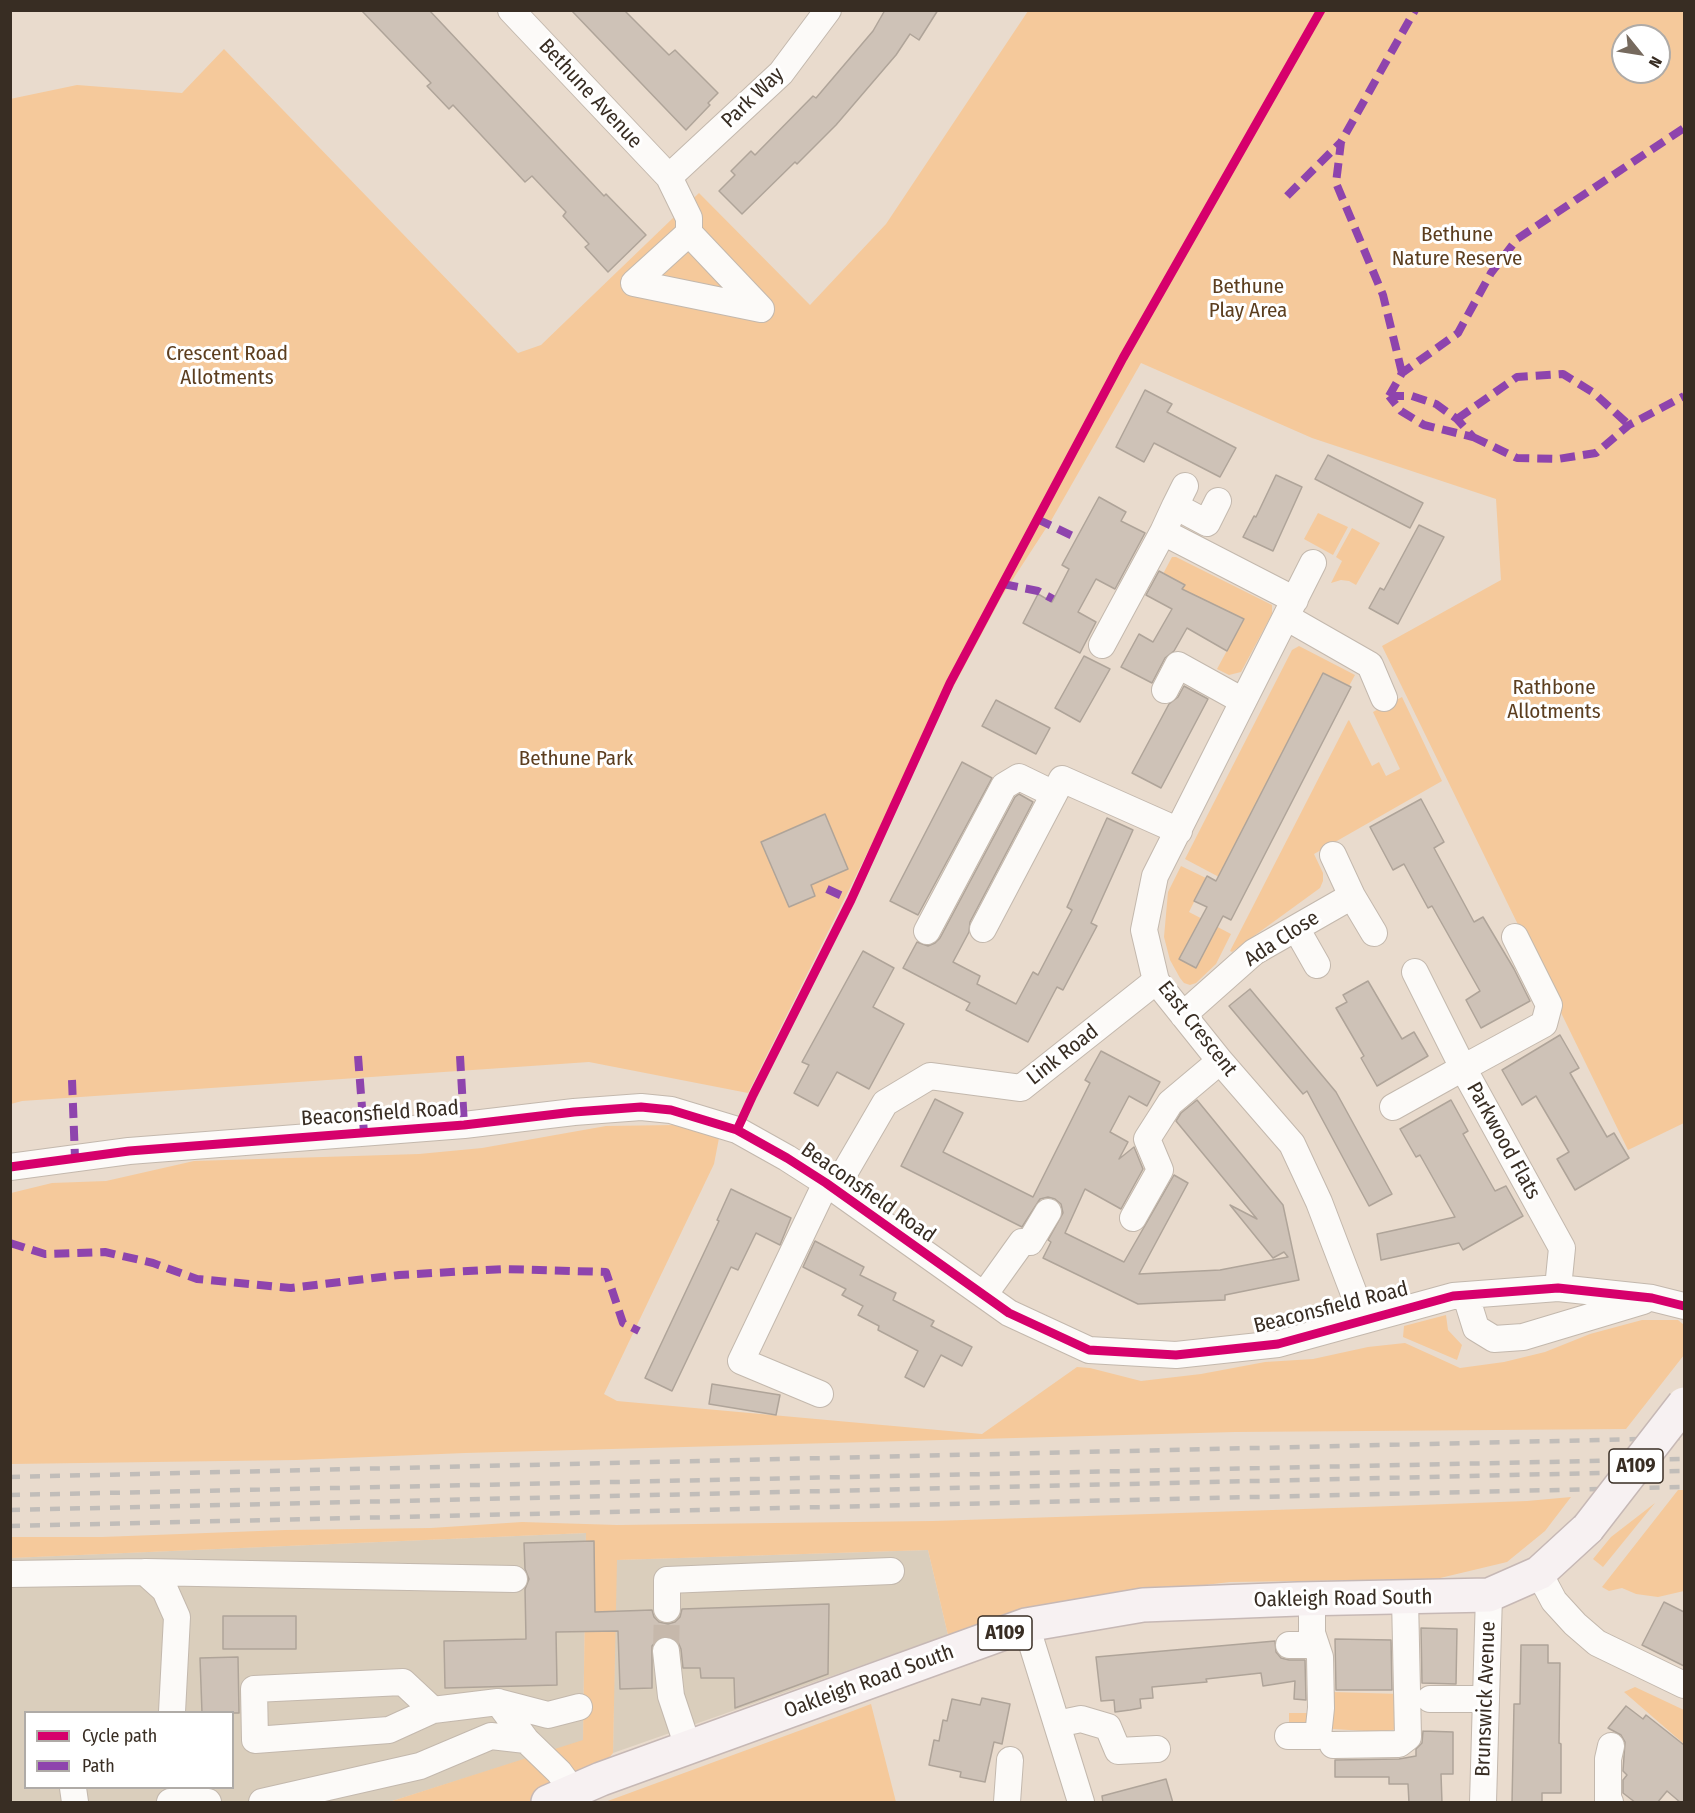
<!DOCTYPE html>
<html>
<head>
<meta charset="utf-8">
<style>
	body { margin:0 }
	#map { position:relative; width:1695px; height:1813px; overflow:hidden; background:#e9dbcd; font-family:"Fira Sans Condensed",sans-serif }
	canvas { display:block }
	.frame { position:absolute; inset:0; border:12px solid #382d23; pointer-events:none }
	.legend { position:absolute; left:24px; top:1711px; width:210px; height:78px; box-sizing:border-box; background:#fff; border:2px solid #afaba7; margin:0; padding:8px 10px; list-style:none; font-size:18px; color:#382d23 }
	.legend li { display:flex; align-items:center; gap:12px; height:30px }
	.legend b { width:30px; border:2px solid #afaba7 }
	.north { position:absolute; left:1611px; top:24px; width:60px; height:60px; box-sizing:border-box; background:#fff; border:2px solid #afaba7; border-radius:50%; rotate:120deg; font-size:16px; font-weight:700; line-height:24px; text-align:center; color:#382d23 }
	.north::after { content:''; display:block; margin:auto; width:21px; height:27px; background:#766a5e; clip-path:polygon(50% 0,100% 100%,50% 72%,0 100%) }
</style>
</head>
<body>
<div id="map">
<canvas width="1695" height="1813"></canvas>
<div class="frame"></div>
<ul class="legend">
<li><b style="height:8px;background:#d6006c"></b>Cycle path</li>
<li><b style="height:8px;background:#8e44ad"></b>Path</li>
</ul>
<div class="north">N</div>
</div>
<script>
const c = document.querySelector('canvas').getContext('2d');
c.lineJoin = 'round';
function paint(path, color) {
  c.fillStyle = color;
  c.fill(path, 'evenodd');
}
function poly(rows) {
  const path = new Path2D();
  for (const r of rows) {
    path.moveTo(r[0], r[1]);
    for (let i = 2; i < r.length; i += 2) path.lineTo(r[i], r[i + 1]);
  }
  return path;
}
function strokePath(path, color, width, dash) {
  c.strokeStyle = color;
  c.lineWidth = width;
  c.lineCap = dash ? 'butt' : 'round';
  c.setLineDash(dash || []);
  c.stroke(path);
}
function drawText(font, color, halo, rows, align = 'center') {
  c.font = font + ' "Fira Sans Condensed",sans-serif';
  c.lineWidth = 6;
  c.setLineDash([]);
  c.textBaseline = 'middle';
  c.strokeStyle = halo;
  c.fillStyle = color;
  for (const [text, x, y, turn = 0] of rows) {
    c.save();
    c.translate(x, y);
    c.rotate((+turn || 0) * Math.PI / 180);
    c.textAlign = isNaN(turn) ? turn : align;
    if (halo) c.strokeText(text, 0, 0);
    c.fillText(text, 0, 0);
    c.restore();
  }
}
const industrial = poly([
	[586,1533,583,1741,389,1802,11,1802,10,1558],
	[26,1712,232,1712,232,1788,26,1788],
	[928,1550,948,1635,613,1753,616,1560]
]);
const green = poly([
	[1028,11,1684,11,1684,1123,1628,1150,1382,646,1501,580,1496,499,1312,438,1141,363,1052,519,1002,596,903,781,748,1093,589,1062,22,1101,11,1104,10,99,77,85,182,93,224,49,518,353,541,345,699,193,810,305,886,224],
	[1623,36,1659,36,1659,72,1623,72],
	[1318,513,1348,527,1333,555,1304,539],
	[1352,528,1380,543,1356,585,1349,581,1341,580,1331,583,1342,561,1336,557],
	[1172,557,1176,557,1272,605,1272,614,1241,672,1229,675,1217,669,1244,619,1182,589,1184,585,1163,574],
	[1299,646,1355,675,1349,686,1323,673,1219,877,1185,859,1292,650],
	[1402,697,1442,781,1314,854,1323,873,1323,881,1320,888,1232,952,1230,951,1348,721,1349,720,1372,766,1379,762,1386,776,1400,769,1373,712],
	[1181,866,1206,878,1189,912,1231,934,1216,964,1196,983,1190,985,1184,983,1180,978,1170,960,1164,937,1168,892],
	[675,1125,719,1138,714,1164,604,1394,617,1401,982,1434,1077,1367,1090,1368,1141,1381,1201,1374,1265,1362,1313,1359,1368,1347,1405,1343,1460,1368,1504,1362,1545,1352,1590,1334,1642,1320,1678,1320,1684,1325,1684,1355,1626,1429,1235,1432,465,1453,296,1460,11,1464,11,1193,52,1183,106,1181,194,1161,419,1154,482,1148,606,1126],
	[1446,1315,1448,1330,1462,1345,1457,1360,1403,1337,1404,1326],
	[1678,1490,1684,1490,1684,1591,1658,1597,1636,1594,1622,1588,1609,1591,1602,1587],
	[1571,1497,1545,1531,1507,1562,1436,1579,1230,1582,1120,1595,1027,1612,948,1635,928,1550,617,1560,613,1753,596,1773,530,1802,389,1802,583,1740,586,1533,11,1558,10,1537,102,1537,285,1530,431,1528,522,1522,617,1525,933,1521,1365,1507,1527,1501],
	[1655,1503,1603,1567,1593,1559,1611,1537],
	[1635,1687,1684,1710,1684,1744,1624,1692],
	[1332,1692,1401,1694,1399,1725,1393,1730,1379,1732,1289,1726,1289,1713,1332,1713],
	[871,1704,896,1802,605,1802,842,1715]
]);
const building = poly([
	[361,10,429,10,604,196,606,194,646,235,608,272,585,247,589,244,563,216,566,212,548,193,532,176,525,182,453,105,449,109,427,86,431,83,361,10],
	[571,10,624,10,669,55,675,50,718,93,708,103,710,105,686,130,571,10],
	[885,10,938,10,919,40,910,34,896,55,836,125,797,164,795,162,742,214,719,191,735,175,731,171,751,151,755,155,813,96,816,98,873,31,885,10],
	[1145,390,1172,404,1167,412,1236,448,1220,477,1154,443,1144,462,1116,447,1145,390],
	[1328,455,1423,503,1410,528,1315,479,1328,455],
	[1276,475,1302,487,1273,551,1243,537,1254,516,1256,517,1276,475],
	[1099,497,1126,512,1121,521,1145,533,1115,589,1096,579,1078,612,1096,622,1080,653,1023,623,1038,594,1052,602,1069,569,1062,565,1099,497],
	[1419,525,1444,537,1398,624,1369,608,1380,588,1384,590,1419,525],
	[1159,571,1185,585,1182,589,1244,619,1227,651,1187,628,1174,651,1165,658,1152,683,1121,667,1139,634,1153,642,1172,609,1146,595,1159,571],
	[1084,656,1110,669,1080,722,1055,708,1084,656],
	[1323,673,1351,687,1231,920,1223,916,1196,968,1179,959,1207,907,1194,901,1207,876,1216,881,1323,673],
	[1184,686,1208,699,1161,788,1132,773,1169,704,1178,697,1184,686],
	[996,700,1050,728,1036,754,982,726,996,700],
	[962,762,992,778,918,915,890,901,962,762],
	[1019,794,1033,802,970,922,969,932,953,962,980,976,977,984,1016,1004,1033,972,1038,975,1072,910,1067,907,1107,818,1133,830,1091,923,1097,926,1063,990,1057,987,1028,1042,966,1010,970,1003,903,968,917,942,928,946,935,943,940,938,1015,797,1019,794],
	[1421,799,1444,842,1434,848,1474,922,1483,917,1514,969,1530,1001,1481,1028,1466,1000,1480,991,1432,906,1428,908,1404,864,1393,870,1370,827,1421,799],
	[825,814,848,869,811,885,815,896,789,907,761,842,825,814],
	[863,951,894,968,873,1007,904,1024,869,1089,837,1072,818,1106,794,1093,809,1065,802,1062,863,951],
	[1368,981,1402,1039,1414,1032,1428,1056,1377,1086,1361,1058,1364,1056,1336,1008,1347,1002,1343,995,1368,981],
	[1250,989,1336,1092,1392,1194,1369,1206,1307,1091,1303,1094,1229,1006,1250,989],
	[1560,1035,1579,1068,1570,1073,1607,1137,1614,1133,1629,1158,1575,1190,1557,1159,1569,1152,1536,1096,1522,1105,1502,1070,1560,1035],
	[1101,1051,1160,1082,1147,1106,1129,1096,1110,1132,1128,1142,1119,1159,1134,1147,1143,1169,1121,1209,1085,1189,1065,1233,1124,1262,1174,1175,1188,1183,1139,1274,1220,1270,1288,1257,1284,1252,1273,1258,1230,1205,1257,1219,1176,1121,1181,1113,1197,1100,1283,1205,1299,1280,1225,1295,1225,1300,1138,1304,1043,1258,1051,1242,1048,1240,1063,1213,1061,1204,1055,1199,1048,1197,1040,1199,1022,1227,901,1166,935,1099,963,1113,943,1152,1033,1197,1090,1083,1085,1080,1101,1051],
	[1451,1100,1468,1131,1463,1134,1495,1191,1506,1186,1523,1216,1463,1250,1459,1243,1381,1260,1377,1234,1455,1217,1420,1155,1416,1157,1400,1129,1451,1100],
	[731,1189,791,1218,780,1245,756,1233,738,1270,731,1267,672,1391,645,1378,719,1221,717,1220,731,1189],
	[815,1241,864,1267,860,1275,896,1293,893,1300,934,1321,931,1326,972,1347,962,1366,941,1355,924,1387,905,1377,918,1351,878,1330,879,1326,858,1315,863,1306,842,1295,846,1289,803,1267,815,1241],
	[712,1384,780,1395,776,1415,709,1404,712,1384],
	[594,1541,595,1612,652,1610,654,1617,659,1622,668,1624,675,1622,680,1617,682,1609,829,1604,828,1674,735,1708,734,1678,701,1678,700,1668,683,1668,681,1649,678,1642,671,1637,664,1636,658,1639,652,1646,652,1688,620,1689,618,1631,556,1632,557,1685,445,1688,444,1641,526,1639,525,1589,529,1579,525,1569,524,1543,594,1541],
	[1664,1602,1684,1612,1684,1666,1642,1645,1664,1602],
	[223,1616,296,1616,296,1649,223,1649,223,1616],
	[1421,1628,1457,1629,1456,1684,1422,1683,1421,1628],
	[1335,1639,1391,1640,1392,1690,1336,1690,1335,1639],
	[1275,1641,1276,1652,1281,1658,1289,1660,1305,1660,1306,1700,1294,1699,1295,1681,1263,1686,1261,1673,1206,1679,1207,1682,1152,1687,1153,1698,1140,1699,1141,1708,1130,1710,1115,1712,1114,1700,1101,1701,1096,1657,1275,1641],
	[1521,1645,1548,1645,1548,1663,1560,1663,1559,1743,1561,1744,1561,1793,1542,1793,1542,1803,1512,1803,1514,1704,1520,1704,1521,1645],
	[238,1657,239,1713,202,1713,200,1658,238,1657],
	[982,1698,1010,1704,1002,1744,994,1742,985,1782,960,1777,961,1772,929,1765,934,1740,939,1741,943,1720,947,1721,952,1699,980,1705,982,1698],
	[1626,1706,1643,1719,1646,1715,1684,1745,1684,1803,1681,1803,1667,1791,1657,1803,1636,1803,1623,1793,1623,1780,1627,1775,1623,1771,1625,1742,1621,1735,1608,1728,1626,1706],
	[1423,1731,1453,1732,1453,1774,1441,1774,1442,1803,1409,1803,1408,1784,1389,1784,1389,1777,1335,1777,1335,1760,1399,1759,1416,1756,1416,1749,1422,1743,1423,1731],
	[1166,1779,1173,1803,1103,1803,1102,1796,1166,1779]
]);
const minorTunnel = poly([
	[666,1651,667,1609]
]);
const minor = poly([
	[511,10,669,177,689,218,689,233,761,309,634,283,689,233],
	[669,177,781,73,828,10],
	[1175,506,1185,486],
	[1163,532,1175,506,1207,523,1218,501],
	[1313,563,1155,876,1144,930,1156,981,1220,1061,1292,1144,1319,1202,1364,1320],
	[1286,617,1370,665,1384,698],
	[1102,645,1163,532,1295,600],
	[1165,690,1178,665,1243,701],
	[1333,855,1352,896],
	[1296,928,1317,965],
	[983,929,1062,779,1179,831],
	[927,931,1004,786,1019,777,1054,794],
	[1515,937,1549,1005,1544,1024,1463,1068,1562,1248,1558,1288],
	[1183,1015,1254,952,1352,896,1374,933],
	[1393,1107,1463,1068,1415,972],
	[10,1167,129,1151,464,1125,574,1112,641,1107,671,1110,737,1130,787,1158,826,1183,1009,1313,1089,1350,1176,1355,1278,1344,1453,1296,1558,1288,1652,1298,1684,1306],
	[835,1189,885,1103,930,1076,1021,1088,1156,981],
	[1133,1218,1160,1170,1147,1139,1170,1103,1220,1061],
	[984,1295,1022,1242,1030,1242,1048,1212],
	[1466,1296,1476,1328,1494,1339,1523,1337,1643,1301],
	[820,1394,741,1361,826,1183],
	[145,1572,165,1590,177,1617,172,1712],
	[1539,1573,1554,1601,1575,1624,1597,1643,1684,1685],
	[10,1574,145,1572,514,1579],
	[667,1609,667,1580,891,1571],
	[1026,1625,1081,1802],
	[1289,1645,1316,1645],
	[666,1651,671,1696,688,1747],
	[1430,1699,1486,1699],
	[498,1702,548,1715,579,1707],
	[433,1710,389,1730,255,1740,254,1689,403,1682,433,1710,498,1702,526,1740],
	[1057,1724,1081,1719,1108,1727,1118,1751,1157,1749],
	[1288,1736,1318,1736,1321,1708,1320,1657,1312,1633,1312,1598],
	[1333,1745,1399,1744,1408,1737,1405,1598],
	[73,1788,75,1802],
	[170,1802,192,1801,208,1802],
	[262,1802,420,1766,491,1736,526,1740,559,1772,573,1791],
	[1007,1802,1010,1760],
	[1483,1802,1489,1595],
	[1610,1802,1608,1801,1608,1759,1611,1746]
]);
const major = poly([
	[548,1802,601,1779,1026,1625,1143,1605,1298,1599,1489,1595,1539,1573,1588,1528]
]);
const rail = poly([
	[10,1477,1684,1438],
	[10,1495,1684,1459],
	[10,1510,1684,1471],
	[10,1526,1684,1487]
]);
const majorBridge = poly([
	[1588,1528,1684,1404]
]);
const quiet = poly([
	[1287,196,1341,142],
	[1402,373,1383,295,1336,183,1341,142,1415,10],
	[1389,396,1402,373,1458,333,1491,273,1517,239,1684,128],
	[1389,396,1412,396,1436,404,1457,419,1473,437,1424,425,1401,411,1389,396],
	[1457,419,1517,377,1563,374,1594,393,1629,425],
	[1473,437,1517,458,1558,459,1596,453,1629,425,1684,396],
	[1037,519,1077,538],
	[1003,584,1038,591,1053,599],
	[827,889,851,900],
	[358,1056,364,1133],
	[460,1056,464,1125],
	[72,1080,75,1158],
	[10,1243,45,1254,105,1252,153,1263,197,1279,291,1288,399,1275,504,1269,606,1272,623,1323,639,1331]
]);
const cycleway = poly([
	[737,1130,753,1095,851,900,950,683,1123,358,1321,10],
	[10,1167,129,1151,464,1125,574,1112,641,1107,671,1110,737,1130,787,1158,826,1183,1009,1313,1089,1350,1176,1355,1278,1344,1453,1296,1558,1288,1652,1298,1684,1306]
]);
const shields = [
	[1636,1466,54],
	[1005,1633,54]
];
const shieldNames = [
	["A109",1636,1466],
	["A109",1005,1633]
];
const streetNames = [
	["Bethune Avenue",590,94,47],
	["Park Way",753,98,-44],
	["Ada Close",1282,939,-33],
	["East Crescent",1197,1029,52],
	["Link Road",1063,1055,-38],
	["Beaconsfield Road",380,1114,-4],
	["Parkwood Flats",1503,1141,61],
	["Beaconsfield Road",868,1193,35],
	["Beaconsfield Road",1331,1308,-14],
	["Oakleigh Road South",1343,1599,-1],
	["Oakleigh Road South",869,1682,-20],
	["Brunswick Avenue",1486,1699,-88]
];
const parkNames = [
	["Bethune",1457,235],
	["Nature Reserve",1457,259],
	["Bethune",1248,287],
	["Play Area",1248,311],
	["Crescent Road",227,354],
	["Allotments",227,378],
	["Rathbone",1554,688],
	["Allotments",1554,712],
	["Bethune Park",576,759]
];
paint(industrial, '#dacebc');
paint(green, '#f5c99b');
paint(building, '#cec2b7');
strokePath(building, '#afa499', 1.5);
strokePath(minorTunnel, '#c6b8ab', 26, [26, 13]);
strokePath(minor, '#c3b8ad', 28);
strokePath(major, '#c6b8b5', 36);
strokePath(minor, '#fcfaf8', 26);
strokePath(major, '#f7f1f2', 33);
strokePath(rail, '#c1bdb9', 4.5, [10, 10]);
strokePath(majorBridge, '#c6b8b5', 36, []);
strokePath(majorBridge, '#f7f1f2', 33);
strokePath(quiet, '#8e44ad', 8, [15, 8]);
strokePath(cycleway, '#d6006c', 9);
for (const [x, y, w] of shields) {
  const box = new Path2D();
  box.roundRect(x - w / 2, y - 17, w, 34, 4.5);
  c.fillStyle = '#fff';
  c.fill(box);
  strokePath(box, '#382d23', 1.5);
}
drawText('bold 20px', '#382d23', null, shieldNames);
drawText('21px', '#382d23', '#fff', streetNames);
drawText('21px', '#5c3e1f', '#fff', parkNames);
</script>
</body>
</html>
